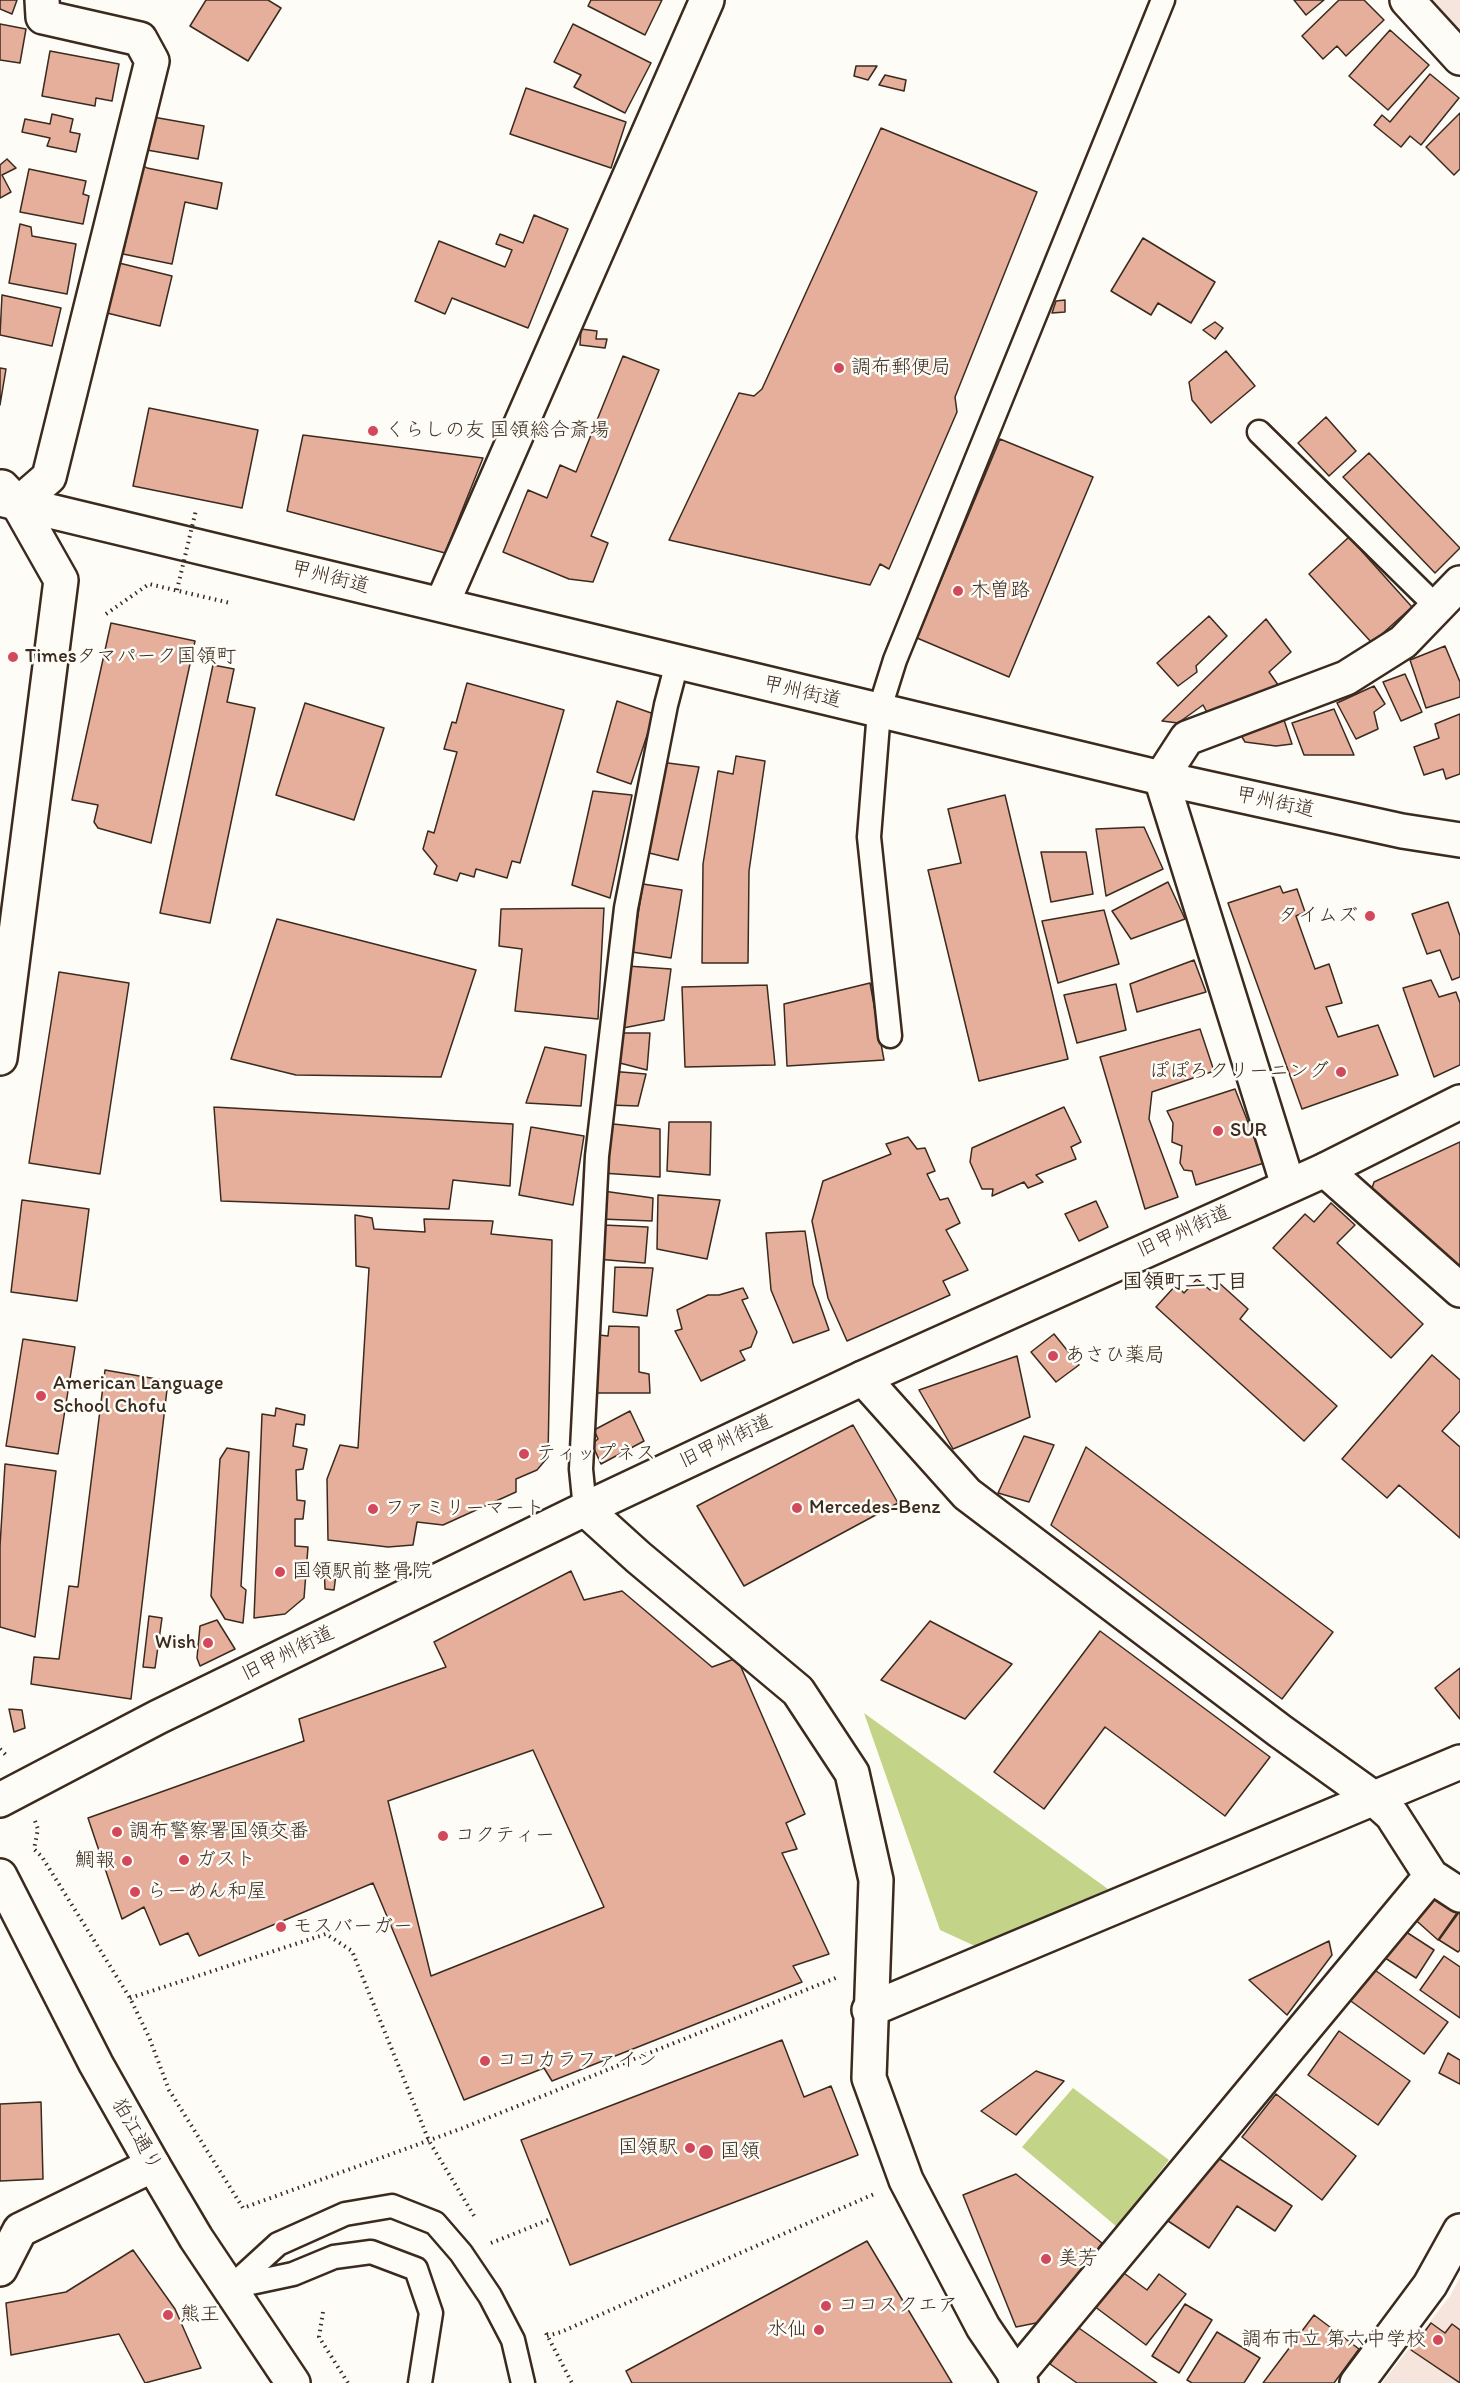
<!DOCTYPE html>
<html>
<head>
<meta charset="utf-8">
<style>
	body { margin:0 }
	canvas { display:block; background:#fdfcf7 }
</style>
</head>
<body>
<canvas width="1460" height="2383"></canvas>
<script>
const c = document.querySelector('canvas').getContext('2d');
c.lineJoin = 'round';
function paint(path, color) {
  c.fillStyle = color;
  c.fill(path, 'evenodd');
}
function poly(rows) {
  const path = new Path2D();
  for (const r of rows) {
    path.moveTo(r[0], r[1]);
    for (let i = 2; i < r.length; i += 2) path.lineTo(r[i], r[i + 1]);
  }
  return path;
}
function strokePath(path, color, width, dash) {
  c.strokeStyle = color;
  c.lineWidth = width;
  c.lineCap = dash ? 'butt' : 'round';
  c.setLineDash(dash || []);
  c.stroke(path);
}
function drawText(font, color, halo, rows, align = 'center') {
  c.font = font + ' Itim,"Klee One",sans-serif';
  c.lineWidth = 5;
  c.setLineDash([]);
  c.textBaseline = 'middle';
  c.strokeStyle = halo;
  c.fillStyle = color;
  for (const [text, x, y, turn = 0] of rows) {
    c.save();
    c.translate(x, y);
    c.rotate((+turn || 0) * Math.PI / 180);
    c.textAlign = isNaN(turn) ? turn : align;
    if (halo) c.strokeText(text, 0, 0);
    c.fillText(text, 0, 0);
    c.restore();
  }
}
const built = poly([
	[1428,0,1460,0,1460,36],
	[1460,2278,1460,2383,1382,2383,1450,2296]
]);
const green = poly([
	[864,1713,1108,1889,975,1946,940,1930],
	[1073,2088,1169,2160,1117,2227,1022,2147]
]);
const building = poly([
	[0,0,17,0,12,14,0,9,0,0],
	[206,0,268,0,281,8,248,61,190,26,206,0],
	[591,0,662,0,645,35,588,6,591,0],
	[1294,0,1324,0,1306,15,1294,0],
	[1339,0,1364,0,1384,20,1346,56,1337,46,1323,59,1302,36,1339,0],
	[0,24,26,29,20,63,0,60,0,24],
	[573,24,651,63,625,113,574,87,581,75,554,62,573,24],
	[1390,30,1429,65,1388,110,1349,76,1390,30],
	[50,51,119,64,112,101,96,98,95,106,42,96,50,51],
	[856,66,877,66,868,80,854,76,856,66],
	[1430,74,1459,98,1421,145,1410,136,1401,147,1374,125,1382,115,1390,122,1430,74],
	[885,75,906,80,904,91,879,85,885,75],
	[526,88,626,122,611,168,510,134,526,88],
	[1460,113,1460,169,1454,175,1426,147,1460,113],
	[52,114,73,119,70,132,80,134,76,152,47,146,50,138,22,132,25,119,50,124,52,114],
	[153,117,204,126,198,159,147,150,153,117],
	[881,128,1037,192,955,397,957,412,889,569,880,564,870,585,669,540,739,393,754,396,762,389,881,128],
	[7,159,16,168,2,175,11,192,0,198,0,165,7,159],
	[141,164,147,168,222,183,217,209,185,202,172,264,123,254,141,164],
	[29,169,86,181,83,194,89,196,83,224,20,212,29,169],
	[534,215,568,229,528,328,452,298,445,314,415,301,439,241,505,267,512,250,496,244,500,234,523,243,534,215],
	[20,224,31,227,32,236,76,244,67,294,9,283,20,224],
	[1143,238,1215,282,1191,323,1158,303,1151,315,1111,291,1143,238],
	[119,263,172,276,160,326,107,313,119,263],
	[2,295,61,308,52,346,0,335,2,295],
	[1065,300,1065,312,1052,313,1056,301,1065,300],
	[1215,322,1223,328,1215,339,1203,330,1215,322],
	[581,329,597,331,596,339,607,339,605,348,580,345,581,329],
	[1226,351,1255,386,1211,423,1192,400,1189,382,1226,351],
	[623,356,659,370,591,536,608,543,593,582,569,579,503,552,528,490,547,498,560,465,576,472,623,356],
	[0,368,6,369,0,405,0,368],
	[149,408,258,430,242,508,133,486,149,408],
	[1326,417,1356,451,1329,476,1298,443,1326,417],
	[303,435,483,458,445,553,287,511,303,435],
	[1000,439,1093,477,1009,677,917,638,1000,439],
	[1369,453,1460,548,1435,573,1343,477,1369,453],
	[1349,537,1412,607,1372,643,1309,574,1349,537],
	[1209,616,1227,636,1196,666,1197,672,1178,686,1157,663,1209,616],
	[1266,619,1291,652,1269,672,1281,689,1209,716,1203,705,1178,723,1162,721,1266,619],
	[111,623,195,641,151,843,98,828,94,822,98,805,72,800,111,623],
	[1445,646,1460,682,1460,697,1426,708,1410,660,1445,646],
	[213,665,234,669,227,702,255,708,210,923,160,913,213,665],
	[1405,674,1422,712,1401,721,1383,682,1405,674],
	[467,683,564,710,520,863,512,861,507,878,476,869,474,877,460,873,457,881,434,874,437,866,423,849,428,831,434,833,457,752,444,749,452,722,456,723,467,683],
	[1374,686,1385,704,1374,712,1378,729,1356,739,1337,703,1374,686],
	[617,701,654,714,631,784,597,772,617,701],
	[305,703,384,728,354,820,276,795,305,703],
	[1334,709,1354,755,1304,755,1292,723,1334,709],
	[1460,714,1460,774,1446,779,1443,769,1424,775,1414,747,1439,738,1435,724,1460,714],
	[1283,717,1292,744,1276,746,1245,742,1239,732,1283,717],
	[736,756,765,761,749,871,748,963,702,963,703,864,718,771,733,774,736,756],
	[660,762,699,767,678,860,641,851,660,762],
	[593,791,632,795,610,898,572,885,593,791],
	[1005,795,1068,1059,979,1081,928,870,961,863,948,809,1005,795],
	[1144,827,1163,869,1106,896,1096,829,1144,827],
	[1041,852,1086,852,1093,894,1051,902,1041,852],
	[1168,882,1185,919,1131,939,1112,911,1168,882],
	[643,884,682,890,671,958,632,952,643,884],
	[1280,886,1283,893,1297,889,1305,912,1296,916,1315,969,1329,964,1342,1003,1326,1007,1338,1037,1378,1025,1398,1075,1302,1109,1228,903,1280,886],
	[1448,902,1460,936,1460,977,1452,980,1440,950,1427,954,1412,914,1448,902],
	[604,908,598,1019,515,1011,522,949,499,946,501,909,604,908],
	[1104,910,1119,964,1058,983,1042,921,1104,910],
	[277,919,476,970,441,1077,296,1075,231,1059,277,919],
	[1194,960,1206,992,1137,1012,1130,984,1194,960],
	[627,966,671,969,664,1020,618,1029,627,966],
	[59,972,129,983,100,1174,29,1163,59,972],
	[1431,980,1439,997,1456,992,1460,1003,1460,1065,1434,1077,1403,988,1431,980],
	[870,983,884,1060,787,1066,784,1004,870,983],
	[1116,984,1126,1030,1077,1043,1064,995,1116,984],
	[767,985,775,1065,685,1067,682,987,767,985],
	[1200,1029,1214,1071,1152,1092,1149,1119,1178,1197,1145,1209,1100,1057,1200,1029],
	[613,1033,650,1033,647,1070,612,1061,613,1033],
	[545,1047,586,1055,581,1106,526,1103,545,1047],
	[609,1071,646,1074,638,1106,608,1105,609,1071],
	[1235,1089,1264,1163,1196,1185,1192,1171,1184,1170,1180,1163,1182,1146,1172,1142,1173,1123,1167,1111,1235,1089],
	[214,1107,513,1124,510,1186,453,1180,449,1209,221,1201,214,1107],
	[1064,1107,1081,1142,1071,1147,1076,1159,1036,1175,1043,1182,1028,1188,1024,1182,992,1196,993,1189,982,1189,970,1162,972,1148,1064,1107],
	[669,1122,711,1122,710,1175,667,1171,669,1122],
	[604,1123,660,1129,660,1177,602,1173,604,1123],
	[531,1127,584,1136,573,1205,519,1195,531,1127],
	[908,1137,917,1149,925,1148,935,1171,927,1174,940,1200,948,1198,960,1223,946,1230,968,1270,943,1281,950,1295,847,1341,828,1298,812,1221,823,1181,891,1154,886,1144,908,1137],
	[1460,1142,1460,1266,1454,1273,1369,1198,1374,1182,1460,1142],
	[603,1191,653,1198,652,1221,601,1219,603,1191],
	[658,1195,720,1200,707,1259,657,1249,658,1195],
	[22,1200,89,1209,77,1301,11,1292,22,1200],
	[1096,1201,1108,1227,1079,1241,1065,1214,1096,1201],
	[1331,1203,1355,1225,1337,1243,1423,1324,1391,1358,1273,1248,1305,1214,1314,1222,1331,1203],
	[355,1215,372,1218,374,1229,425,1232,424,1219,493,1221,491,1234,552,1240,548,1457,537,1470,516,1479,516,1492,443,1525,417,1522,413,1545,388,1547,328,1540,327,1479,340,1445,358,1448,369,1268,356,1266,355,1215],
	[603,1225,648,1227,645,1263,596,1259,603,1225],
	[805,1231,813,1284,829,1330,793,1343,771,1290,766,1233,805,1231],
	[615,1267,653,1268,647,1316,613,1312,615,1267],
	[1197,1279,1210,1290,1218,1282,1248,1309,1240,1319,1337,1406,1304,1441,1156,1307,1176,1285,1184,1293,1197,1279],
	[743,1288,748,1298,742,1300,757,1332,751,1347,740,1351,745,1360,701,1381,675,1331,682,1329,677,1310,708,1295,719,1295,743,1288],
	[609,1326,639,1327,639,1372,649,1374,650,1393,594,1393,599,1335,608,1336,609,1326],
	[1054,1334,1079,1365,1056,1382,1031,1352,1054,1334],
	[23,1339,75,1347,58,1454,6,1446,23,1339],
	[1432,1355,1460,1380,1460,1411,1442,1431,1460,1447,1460,1538,1399,1485,1387,1498,1342,1459,1432,1355],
	[1017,1356,1030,1417,953,1449,919,1390,1017,1356],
	[105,1370,168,1381,131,1699,31,1684,34,1657,59,1659,69,1586,78,1587,105,1370],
	[276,1408,305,1415,304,1425,296,1424,293,1446,307,1449,303,1469,296,1470,297,1500,305,1501,303,1519,295,1519,295,1546,308,1547,304,1598,285,1614,254,1618,262,1414,275,1416,276,1408],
	[630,1411,644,1441,601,1464,592,1444,598,1439,594,1430,630,1411],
	[853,1425,898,1503,744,1586,697,1506,853,1425],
	[1024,1436,1054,1445,1029,1502,998,1493,1024,1436],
	[1086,1447,1333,1632,1282,1699,1051,1525,1086,1447],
	[227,1448,249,1452,241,1586,246,1590,243,1623,225,1619,211,1596,220,1459,227,1448],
	[5,1464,56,1471,35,1637,0,1627,0,1546,5,1464],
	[324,1565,337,1566,334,1590,325,1589,324,1565],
	[571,1571,584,1600,622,1591,712,1667,737,1658,805,1814,786,1823,797,1849,782,1853,829,1954,793,1966,802,1982,552,2081,544,2068,464,2100,373,1883,199,1956,188,1933,160,1945,144,1907,122,1919,88,1818,304,1741,299,1719,446,1667,434,1642,571,1571],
	[149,1616,162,1618,155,1668,143,1667,149,1616],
	[217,1620,235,1649,200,1666,197,1658,200,1626,217,1620],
	[930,1621,1012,1664,965,1719,881,1680,930,1621],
	[1100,1631,1270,1757,1225,1816,1105,1727,1044,1809,994,1772,1100,1631],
	[1460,1668,1460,1719,1435,1688,1460,1668],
	[9,1709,22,1710,25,1728,14,1732,9,1709],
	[533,1750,604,1907,431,1976,388,1801,533,1750],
	[1434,1892,1459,1910,1438,1940,1410,1915,1434,1892],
	[1460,1911,1460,1950,1458,1952,1439,1940,1460,1911],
	[1397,1926,1434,1950,1416,1978,1379,1954,1397,1926],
	[1329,1941,1332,1955,1287,2015,1249,1980,1329,1941],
	[1444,1956,1460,1967,1460,2018,1420,1990,1444,1956],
	[1372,1968,1448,2022,1424,2054,1348,1999,1372,1968],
	[1339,2031,1410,2081,1378,2125,1308,2075,1339,2031],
	[782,2040,804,2097,831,2086,858,2155,570,2265,521,2140,782,2040],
	[1448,2053,1460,2060,1460,2084,1439,2073,1448,2053],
	[1036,2071,1064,2081,1016,2135,981,2111,1036,2071],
	[1276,2094,1356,2156,1322,2200,1242,2137,1276,2094],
	[41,2102,43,2179,0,2181,0,2104,41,2102],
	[1212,2154,1292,2206,1275,2231,1237,2206,1209,2248,1168,2221,1212,2154],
	[1016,2174,1102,2243,1046,2321,1016,2327,963,2195,1016,2174],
	[867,2241,952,2383,632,2383,626,2371,867,2241],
	[133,2250,175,2309,201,2368,145,2383,119,2334,11,2355,6,2303,66,2292,133,2250],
	[1117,2268,1147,2290,1159,2274,1186,2294,1146,2345,1090,2303,1117,2268],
	[1185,2304,1212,2320,1179,2373,1152,2356,1185,2304],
	[1314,2315,1359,2349,1334,2383,1263,2383,1314,2315],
	[1431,2323,1445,2333,1452,2324,1460,2330,1460,2383,1411,2350,1431,2323],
	[1076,2326,1157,2383,1077,2383,1050,2364,1076,2326],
	[1217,2332,1260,2358,1244,2383,1192,2383,1187,2380,1217,2332]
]);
const path = poly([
	[106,614,149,584,230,603],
	[0,1749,7,1756],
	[35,1821,38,1829,34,1849,42,1857,130,1998,149,2037,169,2090,243,2208,463,2128,838,1977],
	[130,1998,326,1934,352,1951,429,2141,476,2219],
	[491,2243,551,2219],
	[323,2312,319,2337,348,2383],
	[546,2333,572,2383],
	[547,2336,561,2332,874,2194]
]);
const service = poly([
	[1259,432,1438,608],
	[890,1036,869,837,879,711,895,660,1163,0],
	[585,1509,581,1469,597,1156,626,908,666,705,677,663],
	[231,2287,278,2244,345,2214,392,2206,435,2223,461,2253,490,2296,513,2340,523,2383],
	[232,2287,293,2274,334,2257,371,2252,416,2269,431,2313,420,2383]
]);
const minor = poly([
	[1407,0,1460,58],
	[2,487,18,504,49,477,152,61,140,39,43,17,42,0],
	[442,604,707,0],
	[1325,1170,1460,1290],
	[1288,1185,1161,778,1187,738,1346,678,1403,642,1460,583],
	[863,1378,967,1494,1280,1731,1372,1797,1392,1815,1431,1876,1460,1895],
	[869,2010,1460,1762],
	[0,2269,20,2230,153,2165],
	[1015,2377,1431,1876],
	[1357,2383,1430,2285,1460,2231]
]);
const tertiary = poly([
	[0,1058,61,580,18,504],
	[585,1509,638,1557,798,1691,852,1773,876,1880,869,2078,906,2180,983,2327,1021,2383]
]);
const primary = poly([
	[0,1800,158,1717,585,1509,863,1378,1325,1170,1460,1102],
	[0,1876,96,2064,153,2165,196,2238,293,2383]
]);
const trunk = poly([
	[0,499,1161,778,1402,831,1460,840]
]);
const pathBridge = poly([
	[177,590,196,510]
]);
const markers = [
	[839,368,6,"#d1495b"],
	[373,431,6,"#d1495b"],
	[958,591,6,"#d1495b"],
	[13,657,6,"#d1495b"],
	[1370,916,6,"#d1495b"],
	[1341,1072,6,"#d1495b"],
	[1218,1131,6,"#d1495b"],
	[1053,1356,6,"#d1495b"],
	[41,1396,6,"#d1495b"],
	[524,1454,6,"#d1495b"],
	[797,1508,6,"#d1495b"],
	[373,1509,6,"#d1495b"],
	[280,1572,6,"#d1495b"],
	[208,1643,6,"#d1495b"],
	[117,1832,6,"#d1495b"],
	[443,1836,6,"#d1495b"],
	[184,1860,6,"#d1495b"],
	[127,1861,6,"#d1495b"],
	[135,1892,6,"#d1495b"],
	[281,1927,6,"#d1495b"],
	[485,2061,6,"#d1495b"],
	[690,2148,6,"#d1495b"],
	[706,2152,8,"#d1495b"],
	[1046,2259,6,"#d1495b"],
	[826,2306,6,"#d1495b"],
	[168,2315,6,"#d1495b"],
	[819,2330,6,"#d1495b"],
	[1438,2340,6,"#d1495b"]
];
const poiNames = [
	["調布郵便局",851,368],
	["くらしの友 国領総合斎場",385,431],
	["木曽路",970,591],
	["Timesタマパーク国領町",25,657],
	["タイムズ",1358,916,"right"],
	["ぽぽろクリーニング",1329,1072,"right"],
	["SUR",1230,1131],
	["あさひ薬局",1065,1356],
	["American Language",53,1384],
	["School Chofu",53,1407],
	["ティップネス",536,1454],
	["Mercedes-Benz",809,1508],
	["ファミリーマート",385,1509],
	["国領駅前整骨院",292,1572],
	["Wish",196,1643,"right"],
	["調布警察署国領交番",129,1832],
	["コクティー",455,1836],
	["ガスト",196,1860],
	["鯛報",115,1861,"right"],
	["らーめん和屋",147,1892],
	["モスバーガー",293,1927],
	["ココカラファイン",497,2061],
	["国領駅",678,2148,"right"],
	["国領",720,2152],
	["美芳",1058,2259],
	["ココスクエア",838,2306],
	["熊王",180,2315],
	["水仙",807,2330,"right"],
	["調布市立 第六中学校",1426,2340,"right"]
];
const streetNames = [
	["甲州街道",330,578,14],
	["甲州街道",802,693,13],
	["甲州街道",1275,803,12],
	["旧甲州街道",1184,1232,-24],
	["旧甲州街道",726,1442,-25],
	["旧甲州街道",288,1654,-26],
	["狛江通り",136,2135,60]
];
const neighbourhoodNames = [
	["国領町二丁目",1185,1283]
];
paint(built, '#f6e5dc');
paint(green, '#c3d488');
paint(building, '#e6af9c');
strokePath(building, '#3b2a1e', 1.5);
strokePath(service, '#3b2a1e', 27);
strokePath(minor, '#3b2a1e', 38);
strokePath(tertiary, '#3b2a1e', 38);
strokePath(primary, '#3b2a1e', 38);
strokePath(trunk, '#3b2a1e', 38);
strokePath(path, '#3b2a1e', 4, [1.5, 4.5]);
strokePath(service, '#fdfcf7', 22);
strokePath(minor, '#fdfcf7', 33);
strokePath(tertiary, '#fdfcf7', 33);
strokePath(primary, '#fdfcf7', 33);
strokePath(trunk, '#fdfcf7', 33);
strokePath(pathBridge, '#3b2a1e', 4, [1.5, 4.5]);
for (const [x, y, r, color] of markers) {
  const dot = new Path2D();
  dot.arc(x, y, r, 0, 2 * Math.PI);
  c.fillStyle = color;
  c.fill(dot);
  strokePath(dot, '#fdfcf7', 2);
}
drawText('20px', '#3b2a1e', '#fdfcf7', poiNames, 'left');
drawText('20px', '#3b2a1e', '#fdfcf7', streetNames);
drawText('bold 21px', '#3b2a1e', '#fdfcf7', neighbourhoodNames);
</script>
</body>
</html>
